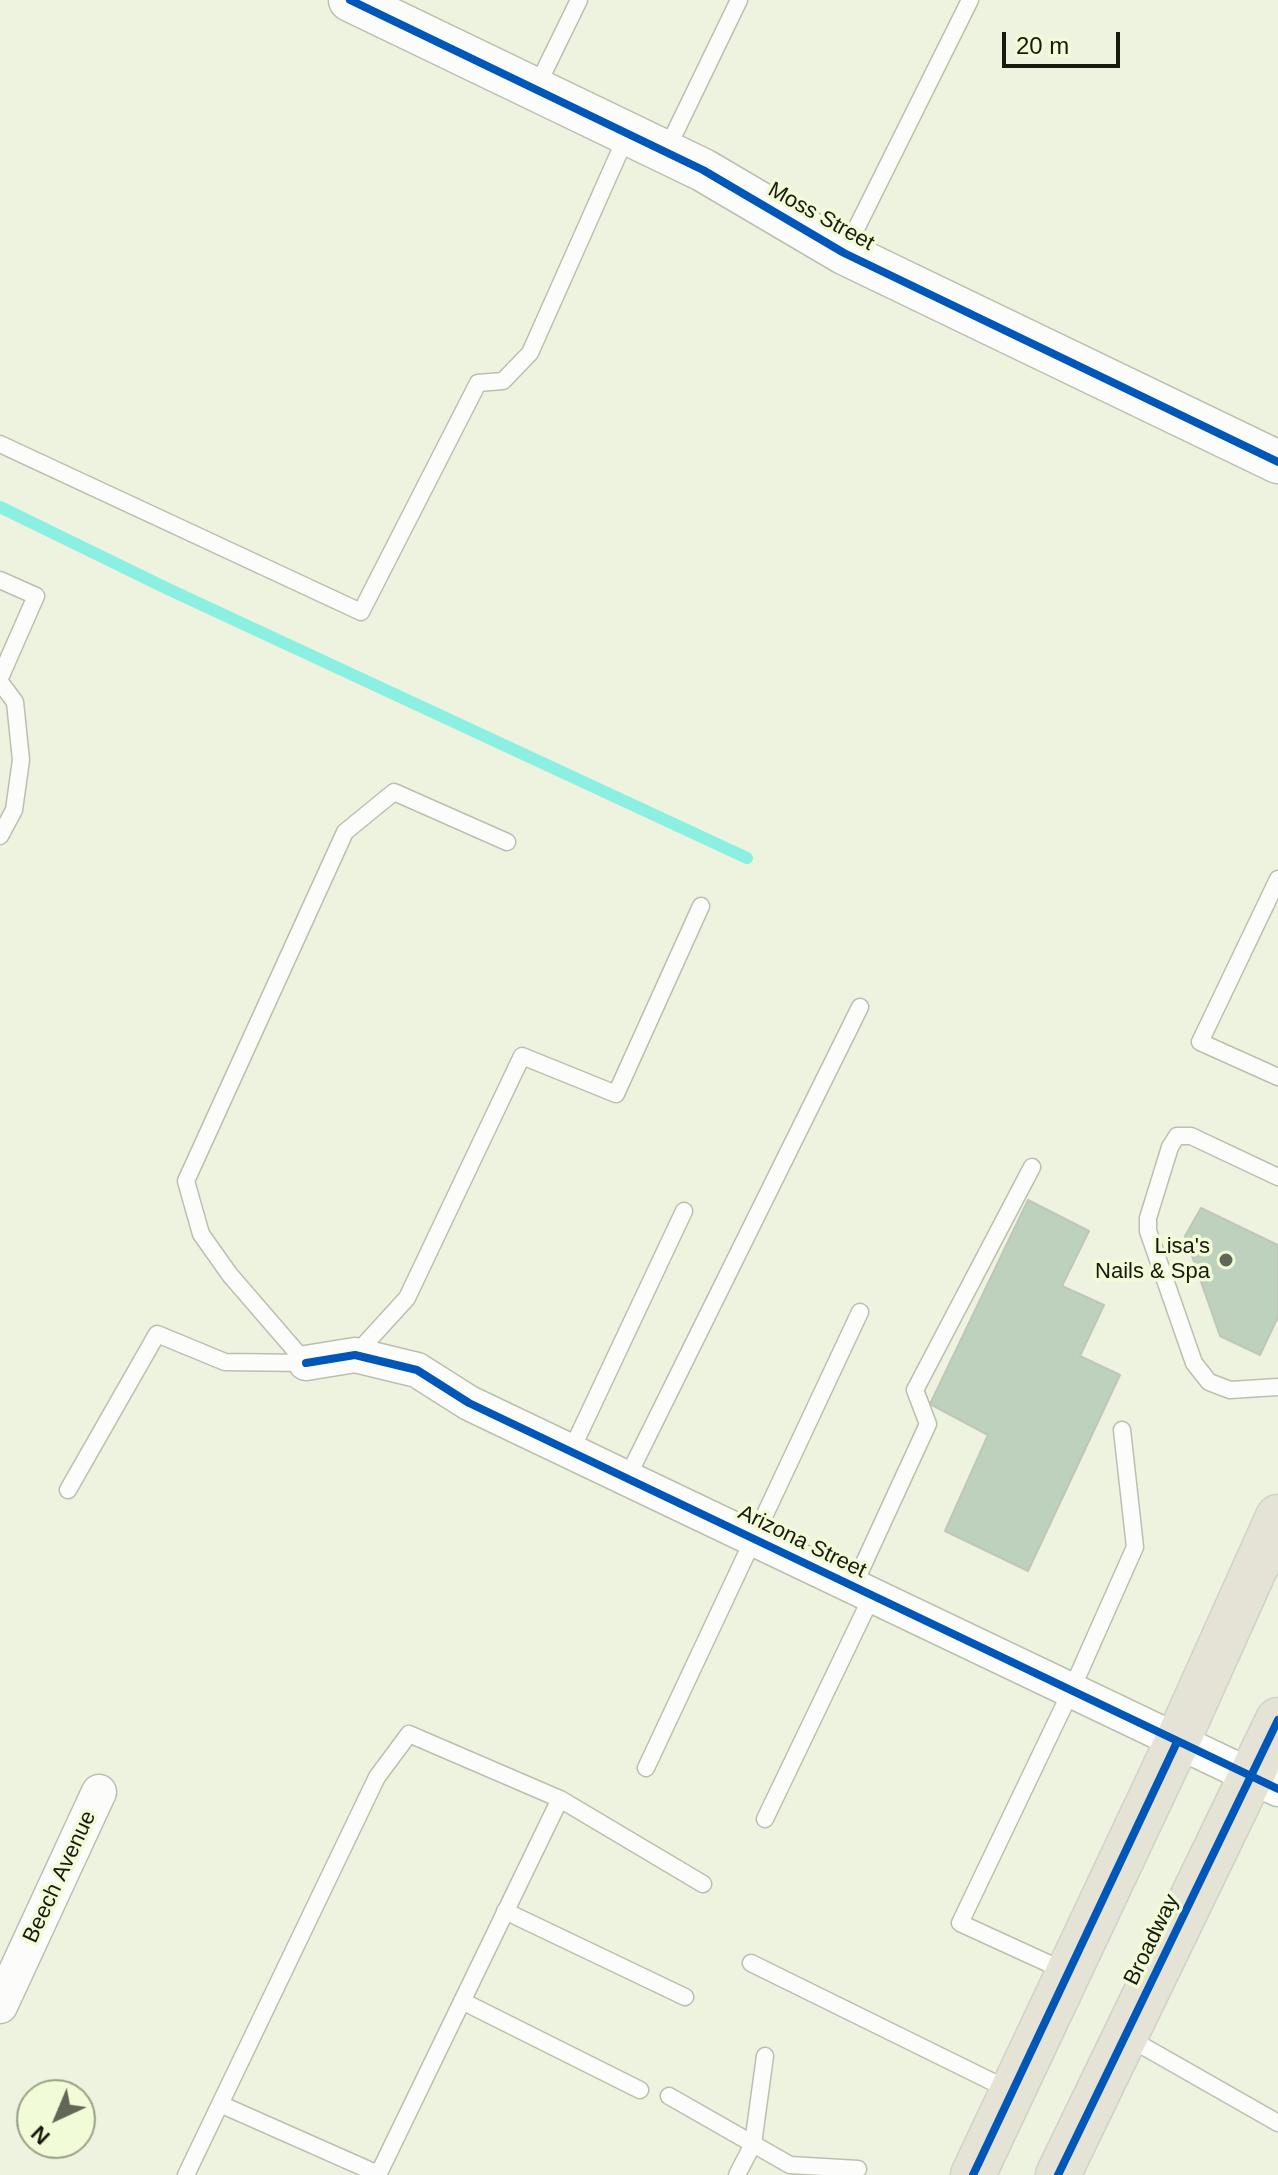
<!DOCTYPE html>
<html>
<head>
<meta charset="utf-8">
<style>
	body { margin:0 }
	#map { position:relative; width:1278px; height:2175px; overflow:hidden; background:#eef3df; font-family:Arial,sans-serif }
	canvas { display:block }
	.north { position:absolute; left:16px; top:2079px; width:80px; height:80px; box-sizing:border-box; background:#f1fbd7; border:2px solid #9aa186; border-radius:50%; rotate:224deg; font-size:22px; font-weight:700; line-height:32px; text-align:center; color:#171a0d }
	.north::after { content:''; display:block; margin:auto; width:28px; height:36px; background:#626656; clip-path:polygon(50% 0,100% 100%,50% 72%,0 100%) }
	.scale { position:absolute; left:1002px; top:32px; width:118px; height:36px; box-sizing:border-box; border:4px solid #171a0d; border-top:0; padding-left:10px; font-size:24px; line-height:28px; white-space:nowrap; color:#171a0d; -webkit-text-stroke:6px #f1fbd7; paint-order:stroke }
</style>
</head>
<body>
<div id="map">
<canvas width="1278" height="2175"></canvas>
<div class="north">N</div>
<div class="scale">20 m</div>
</div>
<script>
const c = document.querySelector('canvas').getContext('2d');
c.lineJoin = 'round';
function poly(rows) {
  const path = new Path2D();
  for (const r of rows) {
    path.moveTo(r[0], r[1]);
    for (let i = 2; i < r.length; i += 2) path.lineTo(r[i], r[i + 1]);
  }
  return path;
}
function strokePath(path, color, width, dash) {
  c.strokeStyle = color;
  c.lineWidth = width;
  c.lineCap = dash ? 'butt' : 'round';
  c.setLineDash(dash || []);
  c.stroke(path);
}
function paint(path, color) {
  c.fillStyle = color;
  c.fill(path, 'evenodd');
}
function drawText(font, color, halo, rows, align = 'center') {
  c.font = font + ' Arial,sans-serif';
  c.lineWidth = 7;
  c.setLineDash([]);
  c.textBaseline = 'middle';
  c.strokeStyle = halo;
  c.fillStyle = color;
  for (const [text, x, y, turn = 0] of rows) {
    c.save();
    c.translate(x, y);
    c.rotate((+turn || 0) * Math.PI / 180);
    c.textAlign = isNaN(turn) ? turn : align;
    if (halo) c.strokeText(text, 0, 0);
    c.fillText(text, 0, 0);
    c.restore();
  }
}
const stream = poly([
	[0,507,168,589,747,858]
]);
const building = poly([
	[1028,1200,1089,1231,1062,1286,1104,1305,1080,1356,1120,1375,1028,1571,945,1531,988,1435,930,1404,1028,1200],
	[1201,1208,1278,1245,1278,1317,1260,1355,1220,1336,1185,1236,1201,1208]
]);
const service = poly([
	[536,88,579,0],
	[666,151,739,0],
	[844,253,970,0],
	[0,444,361,612,478,383,503,381,530,353,627,135],
	[0,580,36,596,0,678],
	[0,682,15,702,21,760,14,810,0,836],
	[1278,879,1200,1042,1278,1077],
	[1278,1177,1191,1136,1177,1136,1170,1147,1148,1218,1148,1231,1194,1363,1209,1382,1230,1390,1278,1387],
	[355,1355,407,1298,522,1056,616,1094,701,906],
	[306,1363,230,1275,201,1234,186,1181,345,832,394,792,507,842],
	[571,1451,684,1211],
	[627,1478,860,1007],
	[68,1490,157,1334,225,1362,306,1363],
	[853,1587,928,1424,915,1390,1032,1167],
	[646,1768,860,1312],
	[765,1819,872,1596],
	[505,1911,685,1997],
	[751,1963,1011,2091],
	[1067,1972,960,1923,1071,1691,1135,1547,1122,1430],
	[462,2001,640,2090],
	[1127,2037,1278,2123],
	[669,2096,790,2165,858,2169],
	[220,2104,378,2174],
	[186,2175,377,1777,409,1734,560,1799],
	[378,2175,560,1799,703,1884],
	[737,2175,753,2144,765,2056]
]);
const minor = poly([
	[306,1363,355,1355,417,1370,469,1403,1278,1789],
	[0,2006,99,1792]
]);
const tertiary = poly([
	[350,0,703,170,844,253,1278,462]
]);
const primary = poly([
	[973,2175,1177,1742,1278,1517],
	[1058,2175,1278,1720]
]);
const cycleway = poly([
	[350,0,703,170,844,253,1278,462],
	[306,1363,355,1355,417,1370,469,1403,1278,1789],
	[973,2175,1177,1742],
	[1058,2175,1278,1720]
]);
const markers = [
	[1226,1260,8,"#626656"]
];
const streetNames = [
	["Moss Street",821,217,29],
	["Arizona Street",802,1542,26],
	["Beech Avenue",60,1877,-65],
	["Broadway",1152,1940,-64]
];
const poiNames = [
	["Lisa's",1210,1247],
	["Nails & Spa",1210,1272]
];
strokePath(stream, '#8bf0e2', 12);
paint(building, '#bed1bd');
strokePath(building, '#bec7ba', 2);
strokePath(service, '#bbbfb0', 19);
strokePath(minor, '#bbbfb0', 37);
strokePath(tertiary, '#bbbfb0', 45);
strokePath(primary, '#cfd2c8', 47);
strokePath(service, '#fcfdfa', 16);
strokePath(minor, '#fcfdfa', 34);
strokePath(tertiary, '#fcfdfa', 42);
strokePath(primary, '#e5e2d6', 44);
strokePath(cycleway, '#0057b8', 8);
for (const [x, y, r, color] of markers) {
  const dot = new Path2D();
  dot.arc(x, y, r, 0, 2 * Math.PI);
  c.fillStyle = color;
  c.fill(dot);
  strokePath(dot, '#f1fbd7', 3);
}
drawText('22px', '#171a0d', '#f1fbd7', streetNames);
drawText('22px', '#171a0d', '#f1fbd7', poiNames, 'right');
</script>
</body>
</html>
